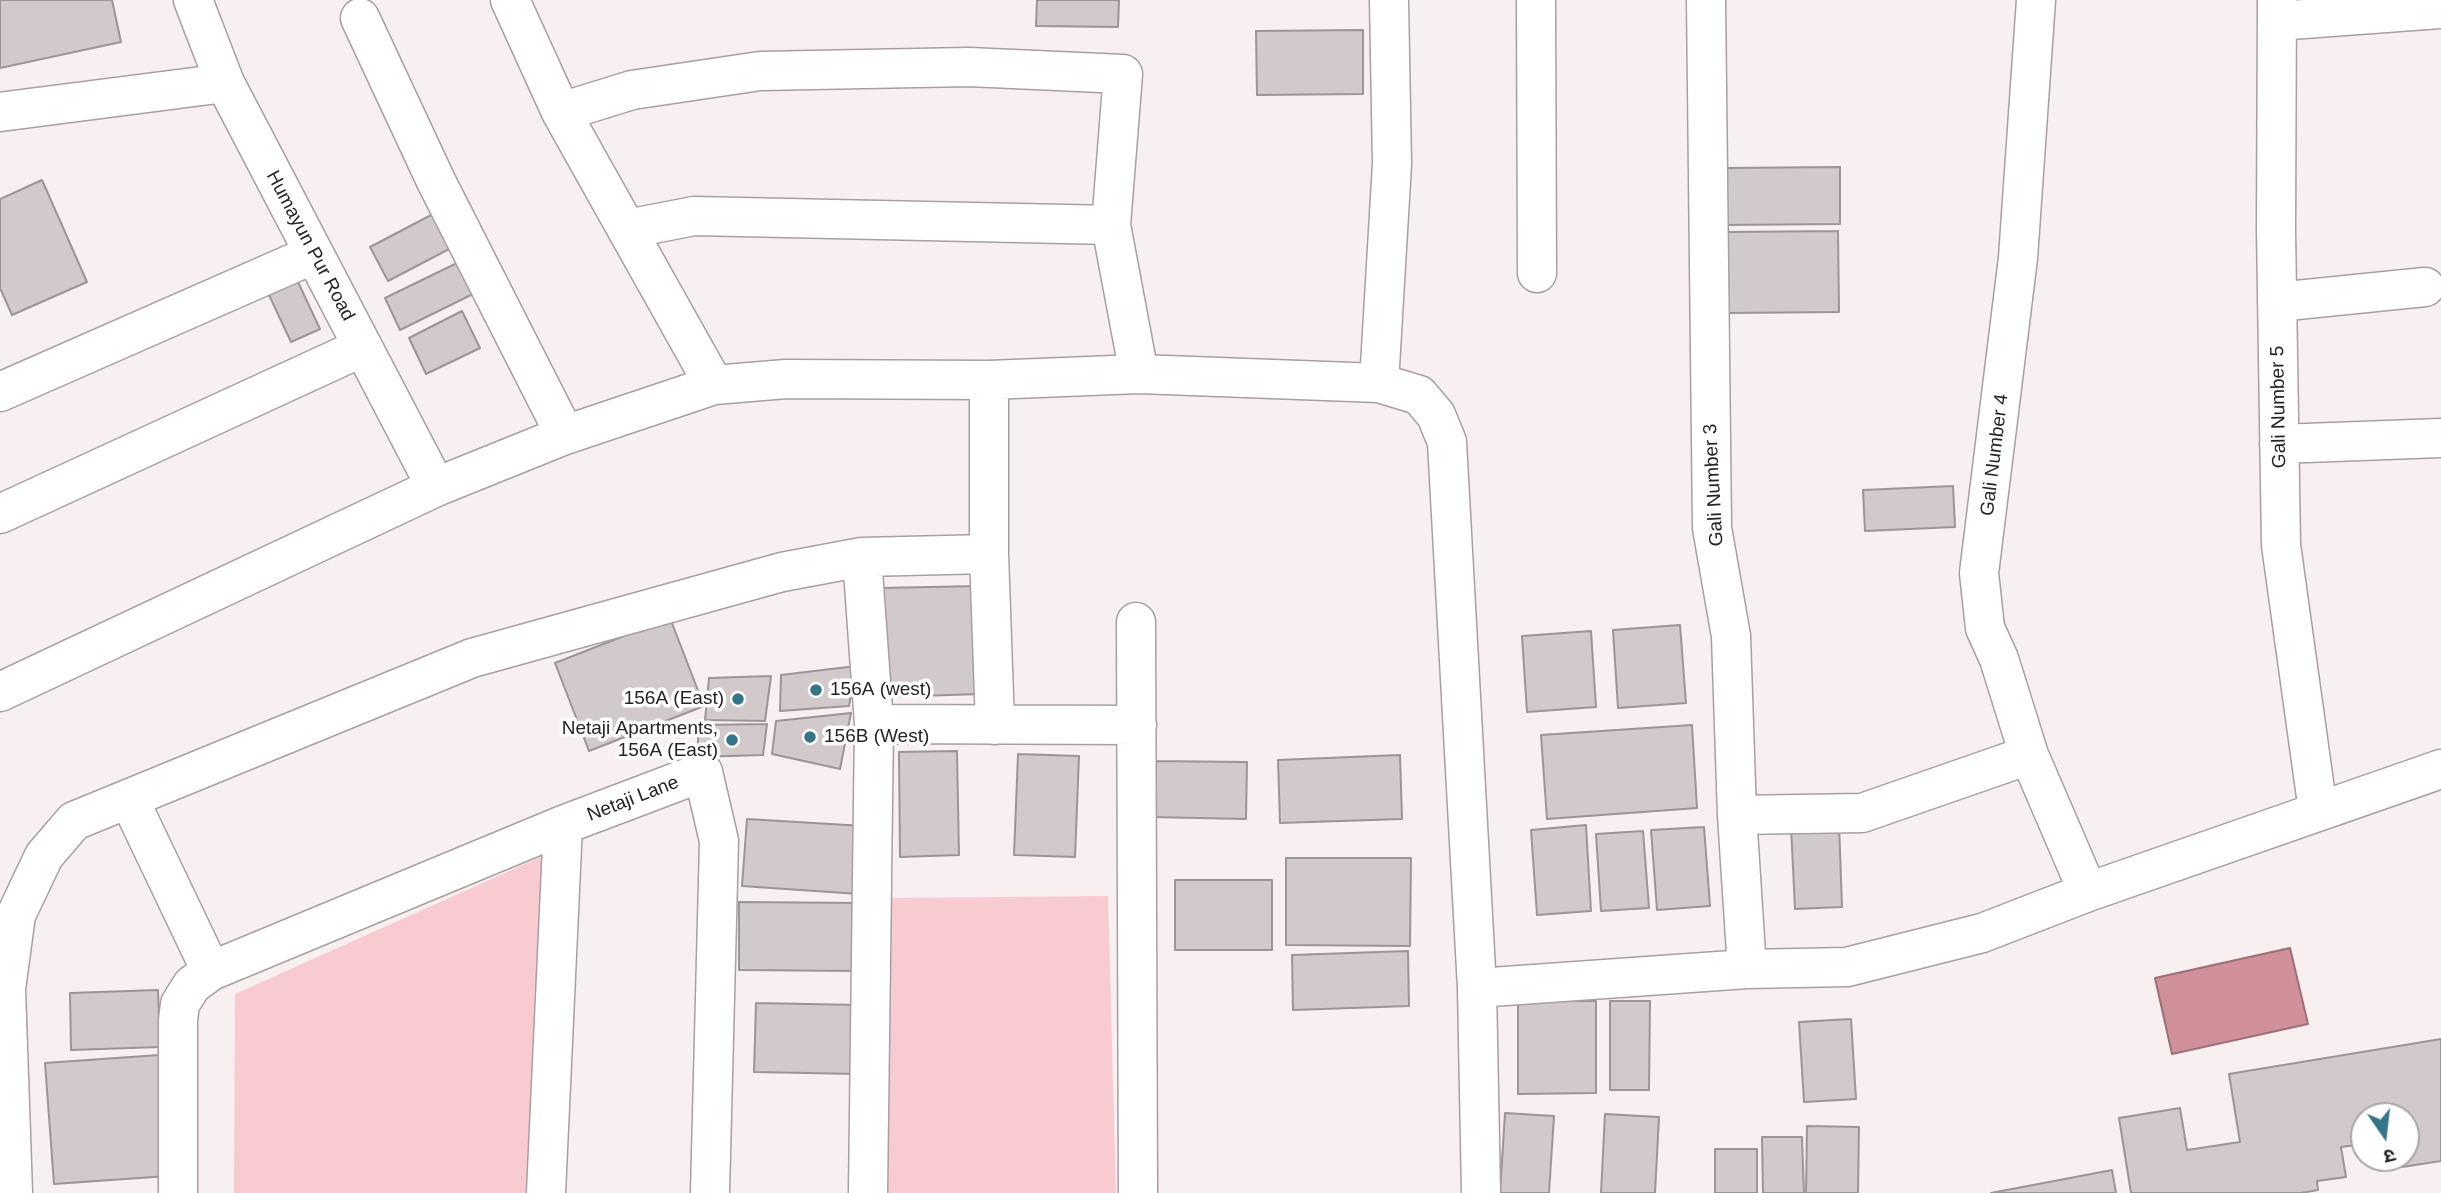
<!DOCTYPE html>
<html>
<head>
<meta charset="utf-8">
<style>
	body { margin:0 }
	#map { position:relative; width:2441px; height:1193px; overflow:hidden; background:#f8eff0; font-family:Arial,"Noto Sans Devanagari",sans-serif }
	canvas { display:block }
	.north { position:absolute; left:2350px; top:1102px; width:70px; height:70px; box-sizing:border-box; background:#fff; border:2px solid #a9a7a7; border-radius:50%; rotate:166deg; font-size:19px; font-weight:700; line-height:28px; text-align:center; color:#272324 }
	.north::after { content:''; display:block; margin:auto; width:24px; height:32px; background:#347688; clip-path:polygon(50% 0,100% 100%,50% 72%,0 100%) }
</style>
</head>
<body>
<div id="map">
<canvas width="2441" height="1193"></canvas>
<div class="north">उ</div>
</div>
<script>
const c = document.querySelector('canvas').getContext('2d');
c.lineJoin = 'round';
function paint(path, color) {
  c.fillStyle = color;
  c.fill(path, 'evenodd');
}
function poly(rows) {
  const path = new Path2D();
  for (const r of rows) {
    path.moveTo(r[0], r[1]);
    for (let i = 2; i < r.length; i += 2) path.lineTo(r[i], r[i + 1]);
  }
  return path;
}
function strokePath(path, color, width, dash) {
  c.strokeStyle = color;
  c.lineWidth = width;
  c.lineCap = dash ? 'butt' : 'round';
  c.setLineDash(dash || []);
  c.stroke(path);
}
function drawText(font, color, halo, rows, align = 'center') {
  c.font = font + ' Arial,sans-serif';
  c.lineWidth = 7;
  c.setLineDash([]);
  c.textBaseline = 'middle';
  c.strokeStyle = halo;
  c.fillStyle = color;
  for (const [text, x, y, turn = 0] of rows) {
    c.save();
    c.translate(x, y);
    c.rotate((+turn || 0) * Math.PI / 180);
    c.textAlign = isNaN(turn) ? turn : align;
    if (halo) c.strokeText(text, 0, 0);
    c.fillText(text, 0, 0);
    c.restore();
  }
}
const green = poly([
	[556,850,529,1193,234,1193,235,994],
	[1108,896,1116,1193,882,1193,882,898]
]);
const water = poly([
	[2290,948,2308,1024,2172,1054,2155,978,2290,948]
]);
const building = poly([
	[0,0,112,0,121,42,0,68,0,0],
	[1037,0,1119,0,1118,27,1036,26,1037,0],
	[1363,30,1363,94,1257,95,1256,31,1363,30],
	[1840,167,1840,224,1726,225,1726,168,1840,167],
	[42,180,87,282,12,315,0,288,0,199,42,180],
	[435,213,453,247,388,281,370,247,435,213],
	[1838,231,1839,312,1728,313,1728,232,1838,231],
	[457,263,473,294,400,330,385,298,457,263],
	[291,267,320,329,291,342,262,280,291,267],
	[462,311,480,348,426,374,409,338,462,311],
	[1953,486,1955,527,1865,531,1863,490,1953,486],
	[980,586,982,694,882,697,879,588,980,586],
	[670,618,704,706,589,751,555,663,670,618],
	[1680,625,1686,703,1618,708,1613,630,1680,625],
	[1591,631,1596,707,1527,712,1522,636,1591,631],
	[856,666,849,706,780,711,781,675,856,666],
	[771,676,765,721,705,720,709,678,771,676],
	[851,713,840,769,772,754,776,721,851,713],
	[767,724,763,755,697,757,699,725,767,724],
	[1692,725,1697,808,1547,819,1541,735,1692,725],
	[957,751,959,855,900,857,899,752,957,751],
	[1018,754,1079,756,1075,857,1014,855,1018,754],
	[1400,755,1402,819,1280,823,1278,760,1400,755],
	[1151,761,1247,762,1246,819,1150,817,1151,761],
	[747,819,864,826,859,894,742,886,747,819],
	[1839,823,1842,907,1795,909,1791,826,1839,823],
	[1586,825,1591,911,1537,915,1531,830,1586,825],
	[1704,827,1710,906,1657,910,1651,830,1704,827],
	[1643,831,1649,908,1601,911,1596,834,1643,831],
	[1286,858,1411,858,1410,946,1286,945,1286,858],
	[1175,880,1272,880,1272,950,1175,950,1175,880],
	[739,902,859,903,858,971,739,970,739,902],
	[1408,951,1409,1006,1293,1010,1292,955,1408,951],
	[158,990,160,1047,71,1050,70,993,158,990],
	[1518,1001,1596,1001,1596,1093,1518,1094,1518,1001],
	[1610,1001,1650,1001,1649,1090,1610,1090,1610,1001],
	[756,1003,860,1005,858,1074,754,1072,756,1003],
	[1851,1019,1856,1099,1804,1102,1799,1022,1851,1019],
	[2441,1039,2441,1161,2402,1167,2400,1158,2406,1158,2406,1116,2364,1116,2364,1144,2341,1147,2346,1177,2317,1181,2318,1190,2301,1193,2131,1193,2119,1118,2180,1108,2187,1150,2240,1142,2229,1074,2441,1039],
	[159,1055,168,1176,54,1184,45,1063,159,1055],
	[1505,1113,1554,1116,1549,1193,1500,1193,1505,1113],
	[1605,1114,1659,1117,1655,1193,1601,1193,1605,1114],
	[1807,1126,1859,1127,1858,1193,1806,1193,1807,1126],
	[1762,1137,1802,1137,1804,1193,1763,1193,1762,1137],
	[1715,1149,1757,1149,1757,1193,1715,1193,1715,1149],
	[2112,1170,2116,1193,1991,1193,2112,1170]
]);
const minor = poly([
	[193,0,225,83,436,487],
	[510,0,561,112,714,385],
	[1536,0,1537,273],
	[1706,0,1712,528,1731,636,1737,815,1747,969],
	[2036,0,2018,258,1979,573,1985,628,1999,659,2029,755,2088,892],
	[2277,0,2276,230,2281,545,2318,811],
	[360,18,436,181,565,435],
	[2277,21,2441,9],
	[0,112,225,83],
	[561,112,632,90,760,71,969,67,1123,74,1111,225,1139,374],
	[627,229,694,216,1111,225],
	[2277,302,2425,287],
	[989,380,989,554,995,725],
	[1379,383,1392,164,1389,0],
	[0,392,314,254],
	[2279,444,2441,438],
	[0,514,363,347],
	[862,557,874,724,868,1193],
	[1136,622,1138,1193],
	[0,692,436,487,565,435,714,385,786,379,989,380,1139,374,1379,383,1419,395,1436,415,1447,442,1477,988,1481,1193],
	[874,724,1137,725],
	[129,799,211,971],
	[1737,815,1862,813,2029,755],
	[563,825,703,772,719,841,710,1193],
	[1477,988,1747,969,1847,967,1982,933,2088,892,2441,769],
	[13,1193,6,989,16,915,44,856,74,821,472,658,782,572,862,557,989,554],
	[178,1193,178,1020,180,1004,192,985,211,971,563,825,546,1193]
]);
const markers = [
	[816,690,7,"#347688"],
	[738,699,7,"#347688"],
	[810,737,7,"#347688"],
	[732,740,7,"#347688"]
];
const streetNames = [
	["Humayun Pur Road",310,246,62],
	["Gali Number 5",2279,407,-91],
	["Gali Number 4",1995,455,-83],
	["Gali Number 3",1714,485,-93],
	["Netaji Lane",633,799,-21]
];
const poiNames = [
	["156A (west)",830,690],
	["156A (East)",724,699,"right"],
	["Netaji Apartments,",718,729,"right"],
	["156A (East)",718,751,"right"],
	["156B (West)",824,737]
];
paint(green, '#f8cbd1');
paint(water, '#d0909a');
strokePath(water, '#9d6f77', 2);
paint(building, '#d2c9ca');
strokePath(building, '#9c9495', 2);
strokePath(minor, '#a89fa1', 41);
strokePath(minor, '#fff', 38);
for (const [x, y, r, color] of markers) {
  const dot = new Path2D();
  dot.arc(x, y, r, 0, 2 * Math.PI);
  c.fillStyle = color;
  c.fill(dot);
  strokePath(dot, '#fff', 2.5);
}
drawText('19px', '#272324', '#fff', streetNames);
drawText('19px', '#272324', '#fff', poiNames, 'left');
</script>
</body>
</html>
